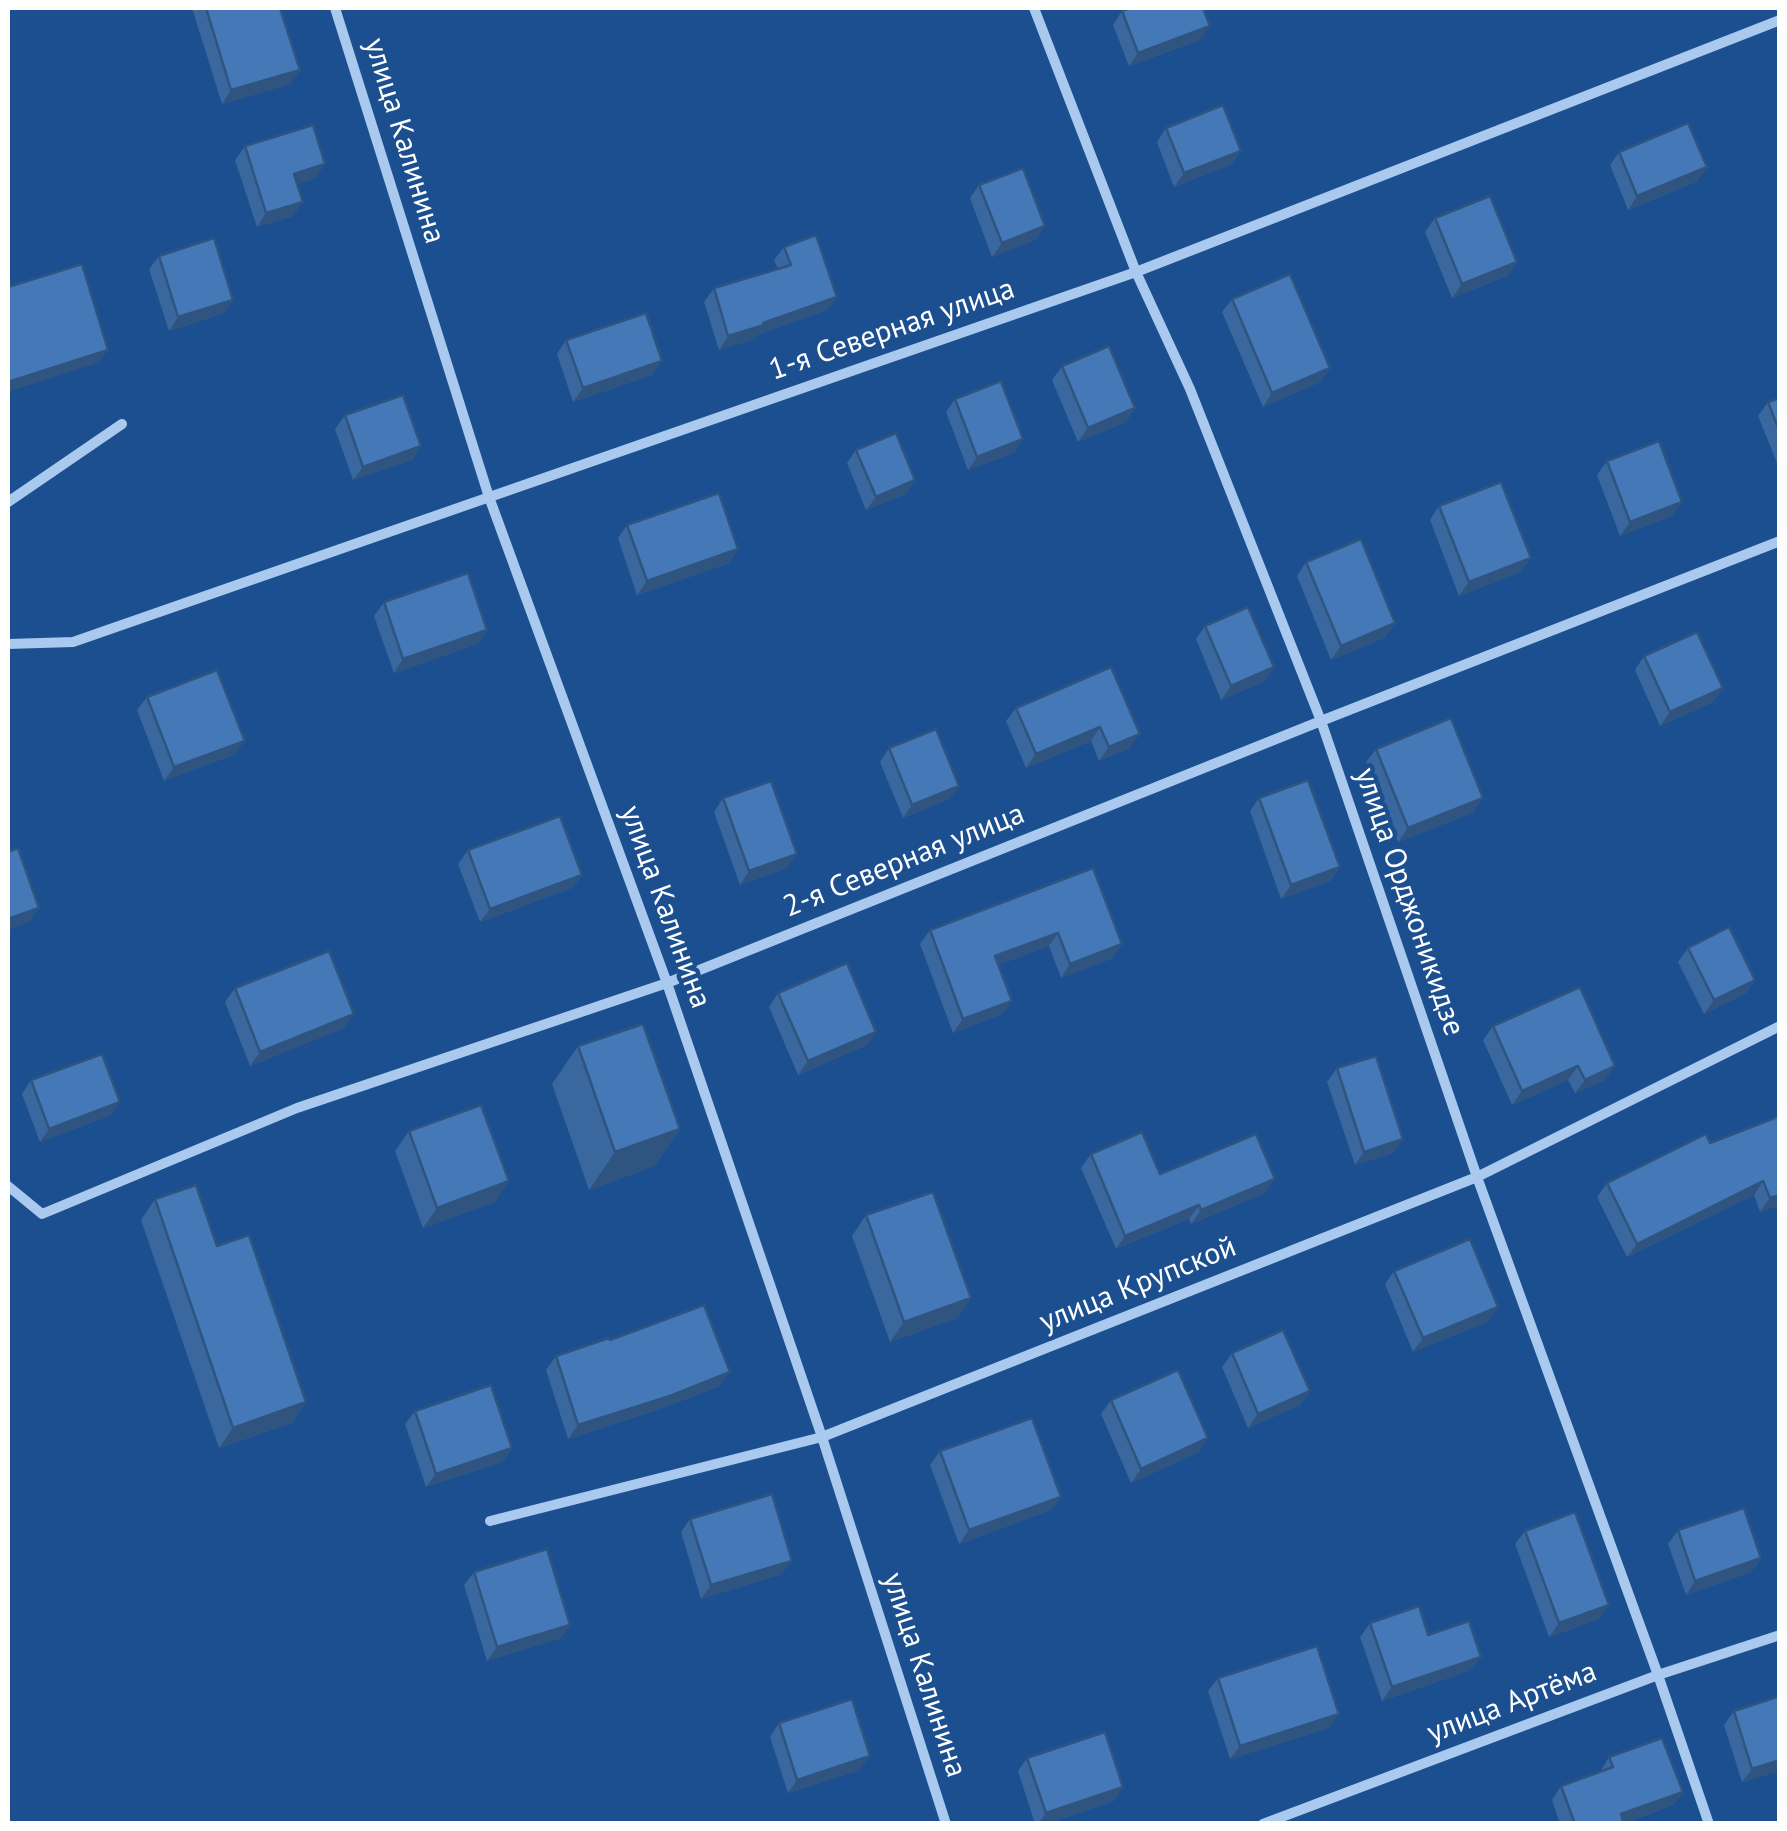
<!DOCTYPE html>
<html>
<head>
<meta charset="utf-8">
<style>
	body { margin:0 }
	#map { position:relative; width:1787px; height:1831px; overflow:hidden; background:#1b4f8f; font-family:"PT Sans",sans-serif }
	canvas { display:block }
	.frame { position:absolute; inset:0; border:10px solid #fff; pointer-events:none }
</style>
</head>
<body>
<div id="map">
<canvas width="1787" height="1831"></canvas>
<div class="frame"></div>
</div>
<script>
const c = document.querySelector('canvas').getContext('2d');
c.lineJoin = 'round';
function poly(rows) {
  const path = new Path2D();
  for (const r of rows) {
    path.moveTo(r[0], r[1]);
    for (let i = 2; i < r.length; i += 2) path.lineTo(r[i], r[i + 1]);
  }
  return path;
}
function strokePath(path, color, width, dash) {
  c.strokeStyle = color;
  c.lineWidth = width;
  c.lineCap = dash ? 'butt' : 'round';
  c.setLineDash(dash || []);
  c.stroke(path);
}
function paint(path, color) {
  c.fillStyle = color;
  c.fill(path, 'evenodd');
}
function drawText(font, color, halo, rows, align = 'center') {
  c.font = font + ' "PT Sans",sans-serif';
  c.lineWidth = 9;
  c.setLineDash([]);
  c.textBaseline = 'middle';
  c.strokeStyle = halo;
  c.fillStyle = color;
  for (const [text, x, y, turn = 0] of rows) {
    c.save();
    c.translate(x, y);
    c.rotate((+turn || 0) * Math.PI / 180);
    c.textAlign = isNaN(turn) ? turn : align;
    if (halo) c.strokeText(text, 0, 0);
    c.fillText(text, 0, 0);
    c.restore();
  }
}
const street = poly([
	[335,8,489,497,667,983,822,1437,946,1824],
	[1034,8,1136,272,1190,389,1321,721,1477,1177,1658,1675,1709,1824],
	[8,502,122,424],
	[8,644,73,642,1136,272,1780,20],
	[8,1186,42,1214,297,1108,667,983,1321,721,1780,541],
	[490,1521,822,1437,1477,1177,1780,1026],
	[1263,1824,1658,1675,1780,1635]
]);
const wall = poly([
	[192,8,280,8,300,70,290,84,222,104],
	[1122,11,1200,40,1129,66,1113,25],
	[1166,128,1232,164,1174,187,1157,142],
	[245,146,316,178,297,184,293,216,257,227,235,160],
	[1619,152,1698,181,1628,210,1610,165],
	[979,185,1045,226,1035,240,992,257,970,198],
	[1435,218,1517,262,1507,276,1452,298,1425,232],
	[784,247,837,297,827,310,757,335,754,339,719,350,704,302,714,288,778,269,774,260],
	[159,256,233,300,224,313,169,331,149,269],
	[1232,299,1330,368,1320,382,1263,407,1222,312],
	[566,340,652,375,573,402,557,354],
	[1062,366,1135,408,1126,422,1078,442,1052,380],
	[1780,398,1780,470,1758,416,1768,402],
	[955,399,1014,453,968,470,946,412],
	[345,415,421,446,412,460,353,480,335,429],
	[856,450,906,494,866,510,847,463],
	[1607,461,1672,516,1620,536,1597,475],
	[1439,506,1521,572,1459,596,1430,520],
	[627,525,738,549,729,563,637,595,618,538],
	[1306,562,1386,637,1331,660,1297,576],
	[384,602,487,630,477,644,394,673,374,616],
	[1205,626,1274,667,1265,681,1221,700,1196,639],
	[1644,656,1723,688,1713,702,1660,726,1635,670],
	[1111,667,1130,748,1099,761,1091,741,1026,768,1006,721,1016,708],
	[147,697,235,754,164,781,137,710],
	[889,748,959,786,949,799,903,818,880,762],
	[1376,749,1474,812,1398,842,1366,762],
	[723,798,787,868,740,885,714,812],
	[1259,798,1340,867,1330,881,1281,899,1250,811],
	[468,850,582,875,572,888,480,922,458,864],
	[1093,868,1113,958,1061,978,1049,946,998,965,1012,1001,1002,1014,953,1033,920,944,930,930],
	[1688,948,1755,980,1746,993,1704,1014,1678,962],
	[235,988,344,1028,250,1066,225,1002],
	[778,993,876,1032,867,1045,798,1075,769,1007],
	[1493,1026,1605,1080,1575,1093,1568,1080,1512,1105,1483,1040],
	[578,1046,680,1129,654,1166,589,1190,552,1084],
	[1337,1068,1403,1139,1393,1153,1355,1165,1327,1082],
	[31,1080,120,1102,111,1115,40,1142,22,1094],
	[1780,1116,1780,1205,1760,1212,1754,1195,1627,1257,1597,1197,1607,1183],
	[409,1131,495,1202,423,1228,395,1151],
	[1091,1154,1160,1174,1265,1193,1191,1224,1189,1219,1116,1249,1081,1168],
	[155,1199,217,1246,306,1402,292,1423,219,1448,141,1220],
	[866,1215,971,1298,957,1318,890,1342,852,1236],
	[1394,1271,1489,1321,1413,1352,1385,1284],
	[1232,1353,1310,1391,1300,1405,1248,1428,1222,1367],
	[556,1356,720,1386,660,1409,568,1439,546,1370],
	[1111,1400,1199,1452,1131,1483,1101,1414],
	[415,1411,512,1448,502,1462,426,1487,405,1424],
	[940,1451,1061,1497,1051,1510,959,1544,930,1465],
	[690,1519,782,1574,701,1599,681,1532],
	[1678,1530,1761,1558,1751,1572,1686,1595,1668,1544],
	[1525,1531,1599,1619,1549,1637,1515,1544],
	[474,1572,570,1625,561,1638,487,1661,464,1585],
	[1370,1623,1428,1635,1471,1670,1382,1701,1360,1637],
	[1218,1678,1329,1728,1230,1759,1208,1691],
	[1780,1696,1780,1771,1742,1782,1724,1725,1734,1711],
	[779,1723,860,1770,788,1793,770,1737],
	[1609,1757,1683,1792,1673,1805,1624,1824,1560,1824,1552,1800,1561,1786,1600,1772],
	[1027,1758,1114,1801,1046,1824,1035,1824,1018,1771]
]);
const shadedWall = poly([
	[1210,26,1200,40,1129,66,1138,53],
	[300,70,290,84,222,104,231,90],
	[1241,151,1232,164,1174,187,1184,173],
	[325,164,316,178,285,188,294,174],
	[1707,167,1698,181,1628,210,1637,196],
	[303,202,293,216,257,227,266,213],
	[1045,226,1035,240,992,257,1002,243],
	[1517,262,1507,276,1452,298,1462,284],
	[837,297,827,310,757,335,754,339,719,350,728,336],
	[233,300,224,313,169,331,178,317],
	[108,350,98,363,8,392,8,382],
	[662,361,652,375,573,402,583,388],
	[1330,368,1320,382,1263,407,1272,393],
	[1135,408,1126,422,1078,442,1088,428],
	[1023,439,1014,453,968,470,977,457],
	[421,446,412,460,353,480,363,467],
	[915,480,906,494,866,510,876,497],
	[1682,502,1672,516,1620,536,1630,522],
	[738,549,729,563,637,595,647,581],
	[1531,558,1521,572,1459,596,1469,582],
	[1395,623,1386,637,1331,660,1341,646],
	[487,630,477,644,394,673,403,659],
	[1274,667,1265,681,1221,700,1231,686],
	[1723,688,1713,702,1660,726,1670,712],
	[1100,727,1091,741,1026,768,1036,754],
	[1140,734,1130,748,1099,761,1109,747],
	[245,741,235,754,164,781,174,767],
	[959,786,949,799,903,818,912,805],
	[1483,798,1474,812,1398,842,1408,828],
	[797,854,787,868,740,885,749,871],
	[1340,867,1330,881,1281,899,1291,885],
	[582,875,572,888,480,922,490,909],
	[39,908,29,922,8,930,8,919],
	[1058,933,1049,946,986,970,995,956],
	[1122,944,1113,958,1061,978,1070,964],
	[1755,980,1746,993,1704,1014,1714,1000],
	[1012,1001,1002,1014,953,1033,963,1019],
	[354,1014,344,1028,250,1066,260,1052],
	[876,1032,867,1045,798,1075,808,1061],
	[1578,1066,1568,1080,1512,1105,1522,1091],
	[1615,1066,1605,1080,1575,1093,1585,1080],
	[120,1102,111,1115,40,1142,49,1129],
	[680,1129,654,1166,589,1190,615,1152],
	[1403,1139,1393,1153,1355,1165,1364,1152],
	[1275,1179,1265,1193,1191,1224,1201,1210],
	[509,1181,495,1202,423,1228,437,1208],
	[1763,1181,1754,1195,1627,1257,1637,1244],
	[1780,1195,1780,1205,1760,1212,1770,1198],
	[1199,1205,1189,1219,1116,1249,1125,1236],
	[971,1298,957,1318,890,1342,904,1322],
	[1498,1307,1489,1321,1413,1352,1423,1338],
	[730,1372,720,1386,660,1409,568,1439,578,1425],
	[1310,1391,1300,1405,1248,1428,1258,1414],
	[306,1402,292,1423,219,1448,233,1428],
	[1208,1438,1199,1452,1131,1483,1141,1469],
	[512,1448,502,1462,426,1487,436,1474],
	[1061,1497,1051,1510,959,1544,969,1530],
	[1761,1558,1751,1572,1686,1595,1695,1581],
	[792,1561,782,1574,701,1599,711,1585],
	[1609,1605,1599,1619,1549,1637,1559,1623],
	[570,1625,561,1638,487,1661,497,1647],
	[1481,1657,1471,1670,1382,1701,1392,1687],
	[1339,1714,1329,1728,1230,1759,1240,1746],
	[870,1756,860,1770,788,1793,797,1780],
	[1780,1760,1780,1771,1742,1782,1752,1769],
	[1123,1787,1114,1801,1046,1824,1038,1824,1046,1813],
	[1683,1792,1673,1805,1624,1824,1621,1814]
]);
const building = poly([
	[206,8,280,8,300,70,231,90,206,8],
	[1131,8,1203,8,1210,26,1138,53,1122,11,1131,8],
	[1223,105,1241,151,1184,173,1166,128,1223,105],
	[1688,123,1707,167,1637,196,1619,152,1688,123],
	[313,125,325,164,294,174,303,202,266,213,245,146,313,125],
	[1023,168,1045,226,1002,243,979,185,1023,168],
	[1490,196,1517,262,1462,284,1435,218,1490,196],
	[816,235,837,297,763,323,764,325,728,336,714,288,791,265,784,247,816,235],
	[214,238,233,300,178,317,159,256,214,238],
	[82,264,108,350,8,382,8,287,82,264],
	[1290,274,1330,368,1272,393,1232,299,1290,274],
	[646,313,662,361,583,388,566,340,646,313],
	[1109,346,1135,408,1088,428,1062,366,1109,346],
	[1001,381,1023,439,977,457,955,399,1001,381],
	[403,395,421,446,363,467,345,415,403,395],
	[1780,398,1780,433,1768,402,1780,398],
	[896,433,915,480,876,497,856,450,896,433],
	[1659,441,1682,502,1630,522,1607,461,1659,441],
	[1501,482,1531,558,1469,582,1439,506,1501,482],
	[719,493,738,549,647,581,627,525,719,493],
	[1361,539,1395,623,1341,646,1306,562,1361,539],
	[468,573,487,630,403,659,384,602,468,573],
	[1248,607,1274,667,1231,686,1205,626,1248,607],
	[1697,632,1723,688,1670,712,1644,656,1697,632],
	[1111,667,1140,734,1109,747,1100,727,1036,754,1016,708,1111,667],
	[217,670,245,741,174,767,147,697,217,670],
	[1451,718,1483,798,1408,828,1376,749,1451,718],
	[936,729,959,786,912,805,889,748,936,729],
	[1308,780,1340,867,1291,885,1259,798,1308,780],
	[771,781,797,854,749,871,723,798,771,781],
	[560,816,582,875,490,909,468,850,560,816],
	[18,848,39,908,8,919,8,852,18,848],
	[1093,868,1122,944,1070,964,1058,933,995,956,1012,1001,963,1019,930,930,1093,868],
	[1729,927,1755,980,1714,1000,1688,948,1729,927],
	[329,951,354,1014,260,1052,235,988,329,951],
	[847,963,876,1032,808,1061,778,993,847,963],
	[1580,987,1615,1066,1585,1080,1578,1066,1522,1091,1493,1026,1580,987],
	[643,1024,680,1129,615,1152,578,1046,643,1024],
	[102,1054,120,1102,49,1129,31,1080,102,1054],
	[1376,1056,1403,1139,1364,1152,1337,1068,1376,1056],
	[481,1105,509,1181,437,1208,409,1131,481,1105],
	[1780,1116,1780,1195,1770,1198,1763,1181,1637,1244,1607,1183,1706,1134,1710,1143,1780,1116],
	[1142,1132,1160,1174,1256,1134,1275,1179,1201,1210,1199,1205,1125,1236,1091,1154,1142,1132],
	[196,1185,217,1246,249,1235,306,1402,233,1428,155,1199,196,1185],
	[933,1192,971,1298,904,1322,866,1215,933,1192],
	[1470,1239,1498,1307,1423,1338,1394,1271,1470,1239],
	[704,1305,730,1372,670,1396,578,1425,556,1356,609,1338,610,1340,704,1305],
	[1283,1330,1310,1391,1258,1414,1232,1353,1283,1330],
	[1178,1370,1208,1438,1141,1469,1111,1400,1178,1370],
	[491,1385,512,1448,436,1474,415,1411,491,1385],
	[1032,1418,1061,1497,969,1530,940,1451,1032,1418],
	[772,1494,792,1561,711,1585,690,1519,772,1494],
	[1744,1508,1761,1558,1695,1581,1678,1530,1744,1508],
	[1575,1512,1609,1605,1559,1623,1525,1531,1575,1512],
	[547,1549,570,1625,497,1647,474,1572,547,1549],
	[1419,1606,1428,1635,1469,1621,1481,1657,1392,1687,1370,1623,1419,1606],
	[1317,1646,1339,1714,1240,1746,1218,1678,1317,1646],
	[1780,1696,1780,1760,1752,1769,1734,1711,1780,1696],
	[852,1699,870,1756,797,1780,779,1723,852,1699],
	[1105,1732,1123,1787,1046,1813,1027,1758,1105,1732],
	[1662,1738,1683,1792,1621,1814,1624,1824,1575,1824,1561,1786,1613,1767,1609,1757,1662,1738]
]);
const streetNames = [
	["улица Калинина",404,141,73],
	["1-я Северная улица",892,330,-19],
	["2-я Северная улица",904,861,-22],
	["улица Орджоникидзе",1409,902,71],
	["улица Калинина",665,907,70],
	["улица Крупской",1138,1285,-22],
	["улица Калинина",924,1675,72],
	["улица Артёма",1512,1703,-21]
];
strokePath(street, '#a9c9ee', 10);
paint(wall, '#3a679d');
paint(shadedWall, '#305480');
paint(building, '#4478b7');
strokePath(building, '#305480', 2.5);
drawText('30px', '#fff', '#1b4f8f', streetNames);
</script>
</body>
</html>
